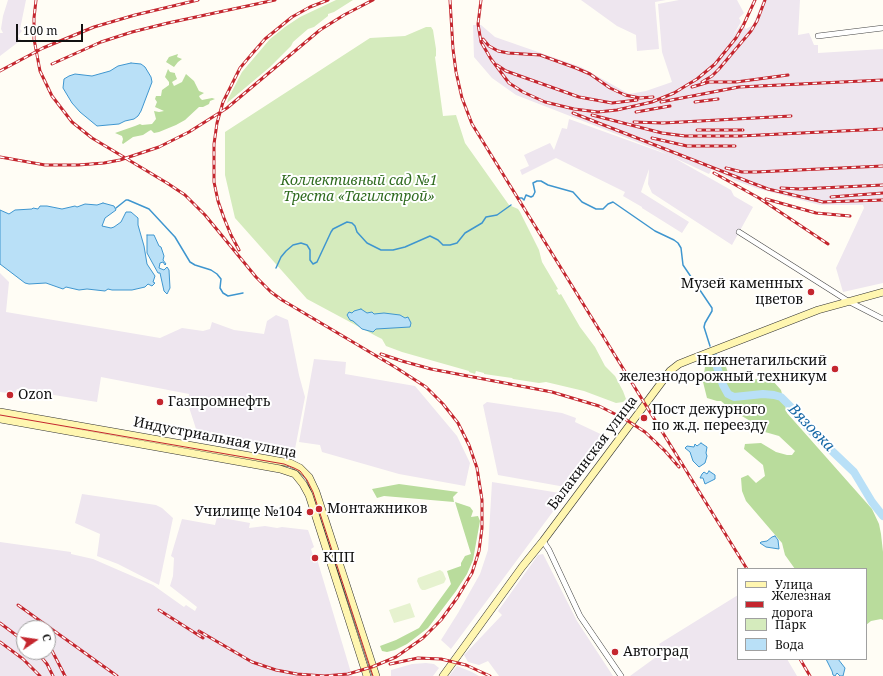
<!DOCTYPE html>
<html>
<head>
<meta charset="utf-8">
<style>
	body { margin:0 }
	#map { position:relative; width:883px; height:676px; overflow:hidden; background:#fffdf5; font-family:"Noto Serif",serif }
	canvas { display:block }
	.legend { position:absolute; left:737px; top:568px; width:130px; height:92px; box-sizing:border-box; background:#fff; border:1px solid #a0a0a0; margin:0; padding:5px 7px; list-style:none; font-size:12px; color:#111 }
	.legend li { display:flex; align-items:center; gap:8px; height:20px }
	.legend b { width:20px; border:1px solid #a0a0a0 }
	.north { position:absolute; left:16px; top:620px; width:40px; height:40px; box-sizing:border-box; background:#fff; border:1px solid #a0a0a0; border-radius:50%; rotate:77deg; font-size:11px; font-weight:700; line-height:16px; text-align:center; color:#111 }
	.north::after { content:''; display:block; margin:auto; width:14px; height:18px; background:#c4262e; clip-path:polygon(50% 0,100% 100%,50% 72%,0 100%) }
	.scale { position:absolute; left:16px; top:24px; width:67px; height:18px; box-sizing:border-box; border:2px solid #111; border-top:0; padding-left:5px; font-size:12px; line-height:14px; white-space:nowrap; color:#111; -webkit-text-stroke:3px #fff; paint-order:stroke }
</style>
</head>
<body>
<div id="map">
<canvas width="883" height="676"></canvas>
<ul class="legend">
<li><b style="height:5px;background:#fff6b0"></b>Улица</li>
<li><b style="height:5px;background:#c4262e"></b>Железная дорога</li>
<li><b style="height:11px;background:#d5ebbd"></b>Парк</li>
<li><b style="height:11px;background:#b9e0f7"></b>Вода</li>
</ul>
<div class="north">С</div>
<div class="scale">100 m</div>
</div>
<script>
const c = document.querySelector('canvas').getContext('2d');
c.lineJoin = 'round';
function paint(path, color) {
  c.fillStyle = color;
  c.fill(path, 'evenodd');
}
function poly(rows) {
  const path = new Path2D();
  for (const r of rows) {
    path.moveTo(r[0], r[1]);
    for (let i = 2; i < r.length; i += 2) path.lineTo(r[i], r[i + 1]);
  }
  return path;
}
function strokePath(path, color, width, dash) {
  c.strokeStyle = color;
  c.lineWidth = width;
  c.lineCap = dash ? 'butt' : 'round';
  c.setLineDash(dash || []);
  c.stroke(path);
}
function drawText(font, color, halo, rows, align = 'center') {
  c.font = font + ' "Noto Serif",serif';
  c.lineWidth = 4;
  c.setLineDash([]);
  c.textBaseline = 'middle';
  c.strokeStyle = halo;
  c.fillStyle = color;
  for (const [text, x, y, turn = 0] of rows) {
    c.save();
    c.translate(x, y);
    c.rotate((+turn || 0) * Math.PI / 180);
    c.textAlign = isNaN(turn) ? turn : align;
    if (halo) c.strokeText(text, 0, 0);
    c.fillText(text, 0, 0);
    c.restore();
  }
}
const industrial = poly([
	[8,0,26,0,20,29,22,31,18,36,21,40,0,56,0,33,3,33,1,29,3,16],
	[581,0,666,0,655,2,659,49,637,51,636,35,617,26],
	[679,0,737,0,744,13,739,18,741,22,732,37,742,23,746,29,753,25,763,0,800,0,798,35,809,33,814,45,818,45,818,53,883,49,883,283,843,292,836,268,864,208,863,205,820,205,759,189,733,180,712,169,709,174,660,151,516,95,492,78,474,57,473,25,481,25,495,37,581,67,629,94,646,91,672,82,662,52,658,4],
	[569,119,669,155,731,190,734,196,753,207,732,245,652,193,648,184,649,169,641,192,689,222,682,233,642,208,642,207,623,196,625,192,556,158,522,175,520,170,529,166,524,155,550,143,554,150,562,128,567,129],
	[0,273,9,282,6,312,160,338,182,328,203,331,210,329,212,322,234,330,264,334,267,321,276,315,288,320,299,375,305,397,295,449,197,432,188,404,189,394,101,377,97,402,17,389,15,394,0,392],
	[314,359,346,362,345,374,415,386,457,436,470,463,465,486,399,474,322,452,320,445,299,442],
	[487,402,562,413,576,418,575,422,609,438,571,488,498,475,483,405],
	[492,482,566,494,451,649,441,640,458,613,480,574,488,550],
	[82,494,156,505,162,508,173,518,159,585,118,564,97,556,100,534,75,523],
	[217,517,250,523,249,528,265,526,277,528,282,527,308,530,314,547,311,549,313,555,317,556,317,559,352,676,0,676,0,542,71,552,71,554,93,559,153,585,184,607,186,605,195,611,197,607,170,586,173,576,174,558,171,556,182,519,215,525],
	[24,628,48,628,48,652,24,652],
	[543,554,577,621,613,676,499,676,488,661,479,665,468,662,464,655,502,615,498,611,538,555],
	[738,595,738,659,787,659,797,676,630,676,663,652,659,644],
	[426,663,434,664,439,668,433,676,391,676,391,670,412,664],
	[457,666,472,672,479,676,449,676]
]);
const green = poly([
	[336,0,353,0,334,12,328,14,328,16,314,27,308,29,293,42,291,46,270,67,227,103,228,99,242,72,270,39,285,27,300,17],
	[426,27,431,27,433,30,436,49,436,56,435,57,443,116,456,115,465,143,509,205,518,209,520,212,539,250,542,262,558,289,556,290,559,295,561,294,580,327,595,347,605,366,615,376,623,391,626,399,623,402,616,403,584,391,546,382,539,383,513,379,512,378,484,374,484,373,476,371,475,374,469,372,469,371,402,352,386,346,382,339,376,336,307,299,235,218,225,175,225,132,370,38,405,36]
]);
const forest = poly([
	[178,54,177,57,182,59,178,62,174,67,166,62,169,57],
	[168,69,170,72,175,73,175,74,177,79,172,82,174,86,182,82,186,74,194,81,199,91,204,93,199,96,200,98,202,100,212,98,215,99,210,101,209,104,203,107,199,107,185,120,176,125,159,132,154,133,151,130,149,131,143,135,133,137,123,144,122,143,123,139,122,136,115,133,135,126,140,124,142,125,152,124,156,119,154,111,159,112,164,111,155,107,157,102,155,99,156,96,161,96,162,90,169,85,169,82,165,77],
	[723,357,728,373,739,382,757,379,772,380,781,390,787,413,872,509,879,524,881,534,883,552,883,620,881,619,871,621,866,625,866,569,795,569,785,555,782,543,746,501,742,491,741,478,748,475,756,483,765,476,763,465,744,449,745,444,761,443,776,452,787,455,792,455,795,451,779,436,765,432,752,422,730,409,721,401,717,401,707,398,703,382,705,367],
	[399,484,458,492,453,497,454,502,384,496,377,498,372,489],
	[455,502,470,507,473,511,471,517,478,516,480,521,473,560,467,574,456,591,428,628,407,644,395,650,387,652,382,651,380,646,396,640,419,628,451,584,447,571,461,566,461,563,465,556,471,554]
]);
const pitch = poly([
	[440,570,443,572,446,579,444,583,425,590,422,590,420,588,417,581,418,578],
	[410,603,415,617,394,623,389,610]
]);
const water = poly([
	[131,63,141,64,145,67,151,77,152,82,141,111,138,116,134,119,125,121,119,124,97,126,80,112,72,103,63,88,64,79,69,76,75,74,92,76,110,71,118,66,131,63],
	[103,203,114,206,116,210,105,218,102,226,111,228,114,227,121,222,126,212,131,212,138,218,138,225,144,246,147,264,155,276,153,282,155,283,152,286,148,284,145,287,132,290,112,290,108,289,105,291,87,289,79,290,66,287,63,289,46,283,29,284,25,283,0,264,0,210,9,214,15,210,32,209,33,208,38,209,40,206,47,206,62,209,75,206,77,207,85,204,97,205,103,203],
	[147,235,154,235,159,246,161,247,164,256,163,260,166,264,165,265,163,262,160,263,159,268,164,270,167,267,169,270,170,288,167,294,164,291,160,273,158,273,147,253,147,235],
	[361,309,367,313,372,312,374,314,384,313,400,315,405,318,408,317,411,323,410,327,376,329,373,332,362,329,353,321,350,320,347,315,349,312,352,313,354,311,361,309],
	[701,443,707,447,706,453,707,456,705,463,699,467,693,461,690,452,685,448,687,446,694,447,695,444,697,446,701,443],
	[709,471,715,475,715,479,705,484,703,478,700,478,702,474,704,472,707,474,709,471],
	[775,536,778,540,779,549,766,547,760,543,761,542,767,541,772,537,775,536],
	[826,659,838,659,845,668,843,676,840,676,837,673,835,676,833,675,832,671,826,659]
]);
const stream = poly([
	[519,198,522,198,524,200,526,195,531,197,533,196,535,192,533,183,537,181,541,181,548,185,573,192,582,202,596,209,603,209,608,204,613,202,655,231,674,240,678,243,681,248,683,265,712,308,712,311,705,323,704,327,710,346],
	[116,208,126,200,128,200,149,209,175,237,190,262,195,265,211,270,217,274,221,279,220,288,223,293,228,296,243,293],
	[276,268,281,257,286,251,293,245,301,243,307,245,310,250,310,260,313,264,317,262,331,232,333,229,347,222,352,223,355,226,357,232,367,243,381,250,393,250,405,247,430,236,438,240,443,245,450,245,457,243,465,233,482,223,486,217,497,215,511,205]
]);
const river = poly([
	[713,355,723,385,728,394,734,397,763,394,774,395,781,397,790,406,810,430,854,472,872,502,883,516]
]);
const street = poly([
	[818,36,883,28],
	[739,232,848,301,883,319],
	[543,541,549,550,580,616,621,676]
]);
const secondary = poly([
	[0,412,290,463,300,468,309,477,316,492,376,676],
	[0,419,280,469,295,474,303,484,309,495,367,676],
	[443,676,522,567,543,541,670,371,679,364,689,360,818,310,883,292]
]);
const tram = poly([
	[0,415,284,464,294,468,300,471,307,480,313,492,373,676]
]);
const rail = poly([
	[36,0,34,18,34,39,40,71,52,96,72,122,92,138,167,183,185,195,205,215,256,277,271,292,282,300,395,367,426,387,443,404,458,423,469,445,477,468,482,500,482,528,479,551,472,573,457,598,441,620,423,638,396,657,372,667,348,674,324,676,297,674,276,670,252,662,199,631],
	[450,0,453,49,456,72,462,98,472,124,747,569],
	[481,0,478,24,481,42,491,59,509,83,523,92,545,102,574,109,598,112,617,110,652,102,674,93,697,79,715,64,736,38,743,26,755,0],
	[483,39,489,46,498,51,508,53,540,55,576,68,590,74,610,88,625,95,640,98,653,97],
	[52,64,101,42,132,32,168,23,275,0],
	[497,65,506,71,579,97,612,103,637,100],
	[0,71,43,48,94,27,135,15,198,0],
	[702,82,712,76,719,69,751,31,757,21,765,0],
	[692,87,709,82,736,82,788,75],
	[661,102,739,87,883,80],
	[695,102,718,99],
	[636,112,670,106],
	[573,113,752,183,768,189,823,202,883,200],
	[592,115,662,133,685,136,740,136,883,129],
	[634,122,663,123,791,116],
	[697,130,743,130],
	[652,138,687,146,735,146],
	[0,157,45,165,78,165,104,163,120,160,159,147,189,132,227,108,320,30,344,15,373,0],
	[726,168,742,172,756,172,883,166],
	[714,173,759,198,828,244],
	[781,188,800,189,883,185],
	[831,197,883,193],
	[766,199,816,213,850,216],
	[239,250,231,235,224,218,218,201,214,182,214,144,217,123,223,102,240,68,251,55,265,39,292,17,310,7,328,0],
	[381,354,402,361,431,369,552,392,599,406,625,419,645,432,665,451,679,467],
	[18,605,117,676],
	[159,610,203,638],
	[0,623,24,641],
	[0,642,23,659,40,676],
	[48,643,65,676],
	[37,652,47,664,53,676],
	[800,659,810,676],
	[390,664,418,658,441,659,466,665,490,676]
]);
const markers = [
	[811,292,4,"#c4262e"],
	[835,369,4,"#c4262e"],
	[10,395,4,"#c4262e"],
	[160,402,4,"#c4262e"],
	[644,418,4,"#c4262e"],
	[319,509,4,"#c4262e"],
	[310,512,4,"#c4262e"],
	[315,558,4,"#c4262e"],
	[615,652,4,"#c4262e"]
];
const parkNames = [
	["Коллективный сад №1",359,181],
	["Треста «Тагилстрой»",359,197]
];
const poiNames = [
	["Музей каменных",803,284,"right"],
	["цветов",803,300,"right"],
	["Нижнетагильский",827,361,"right"],
	["железнодорожный техникум",827,377,"right"],
	["Ozon",18,395],
	["Газпромнефть",168,402],
	["Пост дежурного",652,410],
	["по ж.д. переезду",652,426],
	["Монтажников",327,509],
	["Училище №104",302,512,"right"],
	["КПП",323,558],
	["Автоград",623,652]
];
const streetNames = [
	["Индустриальная улица",215,438,11],
	["Балакинская улица",593,453,-53]
];
const waterNames = [
	["Вязовка",811,428,46]
];
paint(industrial, '#eee6ef');
paint(green, '#d5ebbd');
paint(forest, '#b9dc9c');
paint(pitch, '#e6f2cf');
paint(water, '#b9e0f7');
strokePath(water, '#3f96cf', 1);
strokePath(stream, '#3f96cf', 1.5);
strokePath(river, '#b9e0f7', 8);
strokePath(street, '#444', 6);
strokePath(secondary, '#333', 8);
strokePath(street, '#fff', 5);
strokePath(secondary, '#fff6b0', 7);
strokePath(tram, '#c4262e', 1);
strokePath(rail, '#c4262e', 3);
strokePath(rail, '#fff', 1.5, [4.5]);
for (const [x, y, r, color] of markers) {
  const dot = new Path2D();
  dot.arc(x, y, r, 0, 2 * Math.PI);
  c.fillStyle = color;
  c.fill(dot);
  strokePath(dot, '#fff', 1.5);
}
drawText('italic 14px', '#2f6b1f', '#fff', parkNames);
drawText('14px', '#111', '#fff', poiNames, 'left');
drawText('14px', '#111', '#fff', streetNames);
drawText('italic 15px', '#1768a6', '#fff', waterNames);
</script>
</body>
</html>
